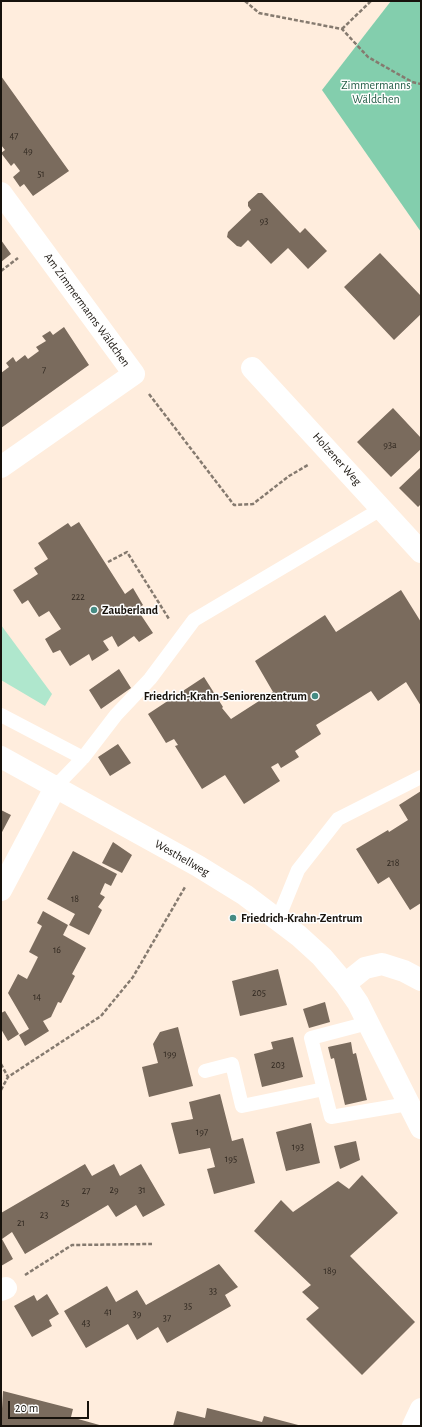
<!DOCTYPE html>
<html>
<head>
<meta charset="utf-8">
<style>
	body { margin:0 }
	#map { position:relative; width:422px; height:1427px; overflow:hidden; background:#ffeddd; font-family:"Alegreya Sans",sans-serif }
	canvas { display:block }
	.frame { position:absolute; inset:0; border:2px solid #17120c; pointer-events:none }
	.scale { position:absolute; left:8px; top:1401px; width:81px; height:18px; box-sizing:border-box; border:2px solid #17120c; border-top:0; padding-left:5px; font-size:12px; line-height:14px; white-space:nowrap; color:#17120c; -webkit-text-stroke:3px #fefefe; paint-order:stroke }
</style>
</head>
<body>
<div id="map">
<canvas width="422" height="1427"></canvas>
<div class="frame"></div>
<div class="scale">20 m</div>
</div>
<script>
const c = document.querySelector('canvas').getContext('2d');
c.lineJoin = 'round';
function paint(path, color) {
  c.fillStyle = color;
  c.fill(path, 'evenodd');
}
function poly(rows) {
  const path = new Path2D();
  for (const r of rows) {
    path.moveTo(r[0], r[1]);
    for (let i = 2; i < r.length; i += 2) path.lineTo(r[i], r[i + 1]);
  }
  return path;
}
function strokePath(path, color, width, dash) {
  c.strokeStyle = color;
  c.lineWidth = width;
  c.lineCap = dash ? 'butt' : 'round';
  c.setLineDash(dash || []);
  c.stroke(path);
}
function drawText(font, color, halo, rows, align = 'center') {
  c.font = font + ' "Alegreya Sans",sans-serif';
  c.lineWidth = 3;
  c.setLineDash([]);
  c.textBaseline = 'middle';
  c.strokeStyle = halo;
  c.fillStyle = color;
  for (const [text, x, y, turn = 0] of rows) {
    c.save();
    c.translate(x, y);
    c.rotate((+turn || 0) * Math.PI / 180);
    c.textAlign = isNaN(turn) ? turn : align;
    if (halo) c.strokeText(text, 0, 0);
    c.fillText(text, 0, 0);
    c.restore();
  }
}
const green = poly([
	[1,625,52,694,45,706,1,680]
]);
const forest = poly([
	[391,1,421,1,421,232,322,90]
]);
const building = poly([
	[1,76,69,171,33,196,24,184,20,187,13,177,20,171,14,163,11,166,1,153,5,150,1,145],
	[258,193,262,193,300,233,305,228,327,251,308,269,288,248,271,264,248,240,241,247,237,246,227,237,228,232,251,210,248,206,248,202],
	[1,240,11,254,1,262],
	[380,253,421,296,421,314,394,340,344,287],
	[64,327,89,365,1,428,1,373,9,367,6,363,13,357,16,362,25,355,28,359,39,351,36,347,46,341,42,336,50,331,53,335],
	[393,408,421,438,421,449,391,477,357,442],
	[421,467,421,504,418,507,399,488],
	[79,522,125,594,133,588,143,605,137,609,153,633,139,642,134,636,118,647,112,636,103,641,109,650,92,661,89,654,70,666,60,650,53,653,45,639,61,629,49,611,39,617,28,600,22,604,13,590,38,574,34,568,48,559,38,543,68,523,71,527],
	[401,590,421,622,421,706,406,682,378,701,371,691,316,725,321,734,295,751,299,757,281,768,278,763,271,767,280,781,244,804,225,775,202,789,175,746,178,745,174,739,166,743,148,714,204,677,223,707,222,708,231,719,273,692,255,661,325,615,336,632],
	[119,669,131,688,101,709,89,690],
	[118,744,131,763,110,776,98,757],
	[421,791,421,903,410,910,389,877,378,884,356,849,388,830,389,832,408,820,399,805],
	[1,810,11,815,1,834],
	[113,842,132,855,122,873,102,863],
	[73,851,117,874,111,886,105,883,100,894,105,897,98,907,102,910,89,935,69,925,75,914,47,899],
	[43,911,68,925,63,935,86,948,72,974,75,976,61,1003,58,1002,51,1017,43,1021,49,1031,25,1046,19,1035,29,1029,8,993,18,974,27,979,38,957,29,952,42,926,37,923],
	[278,969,287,1005,240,1016,232,981],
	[325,1002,330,1022,309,1028,303,1009],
	[5,1011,19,1034,8,1041,1,1029,1,1013],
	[178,1027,193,1086,149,1097,142,1067,158,1063,153,1044,160,1032],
	[293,1037,303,1077,262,1087,254,1054,273,1049,271,1042],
	[351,1042,353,1054,356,1053,367,1100,345,1105,334,1058,331,1059,328,1047],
	[220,1094,232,1141,243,1138,255,1183,214,1194,207,1169,215,1167,210,1148,179,1154,171,1123,193,1119,189,1102],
	[311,1123,320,1163,286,1171,276,1132],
	[356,1141,360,1160,340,1169,334,1146],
	[85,1164,92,1176,114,1164,120,1176,141,1164,165,1205,143,1217,136,1205,116,1217,108,1205,25,1254,12,1232,2,1239,13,1259,1,1266,1,1213],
	[362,1175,398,1213,350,1256,415,1322,362,1375,306,1319,319,1308,302,1292,311,1285,254,1231,281,1200,293,1212,338,1181,349,1189],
	[219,1264,238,1287,225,1295,231,1306,167,1343,158,1327,137,1340,128,1324,86,1348,64,1311,107,1286,116,1302,137,1290,146,1305],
	[47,1294,59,1314,49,1320,52,1326,32,1337,14,1306,34,1295,37,1301],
	[3,1391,73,1409,71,1417,103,1426,1,1426],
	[207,1408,262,1422,264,1416,302,1426,173,1426,177,1411,205,1418]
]);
const path = poly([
	[245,1,259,13,342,29,368,57,412,82,421,84],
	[342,29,371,1],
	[1,271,18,258],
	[149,394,234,505,253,504,289,476,308,465],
	[108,562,127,552,169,619],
	[1,1064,8,1077],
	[1,1090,8,1077,101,1016,133,977,185,887],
	[25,1275,72,1245,152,1244]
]);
const lane = poly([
	[1,715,83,758],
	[56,786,83,758,116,715,150,679,194,620,381,509],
	[278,919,298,870,338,819,421,777],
	[368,1023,311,1038,331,1117,408,1104],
	[205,1071,232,1064,242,1106,324,1089]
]);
const street = poly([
	[1,193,134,374,1,467],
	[252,368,421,552],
	[1,890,56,786],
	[345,984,365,968,382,964,404,971,421,980],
	[1,1290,6,1288]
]);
const secondary = poly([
	[1,757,198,866,245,895,299,936,322,957,345,984,358,1003,421,1128],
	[413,1426,421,1409]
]);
const markers = [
	[94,610,4,"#458b83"],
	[315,696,4,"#458b83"],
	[233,918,4,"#458b83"]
];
const numberNames = [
	["47",14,136],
	["49",28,151],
	["51",41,174],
	["93",264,221],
	["7",44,370],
	["93a",390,445],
	["222",78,597],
	["218",393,863],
	["18",75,899],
	["16",57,950],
	["205",259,993],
	["14",37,997],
	["199",170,1054],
	["203",278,1065],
	["197",202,1132],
	["193",298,1147],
	["195",231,1159],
	["29",114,1190],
	["31",142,1190],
	["27",86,1191],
	["25",65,1203],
	["23",44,1215],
	["21",21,1223],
	["189",330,1271],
	["33",213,1291],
	["35",188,1306],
	["41",108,1312],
	["39",137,1314],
	["37",167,1318],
	["43",86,1323]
];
const parkNames = [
	["Zimmermanns",376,85],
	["Wäldchen",376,99]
];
const streetNames = [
	["Am Zimmermanns Wäldchen",87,310,54],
	["Holzener Weg",337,459,48],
	["Westhellweg",182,858,30]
];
const poiNames = [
	["Zauberland",102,610],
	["Friedrich-Krahn-Seniorenzentrum",307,696,"right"],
	["Friedrich-Krahn-Zentrum",241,918]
];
paint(green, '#afe7cd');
paint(forest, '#83cead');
paint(building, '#7a6b5d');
strokePath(path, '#857a6f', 2.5, [4, 2]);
strokePath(lane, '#fff', 14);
strokePath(street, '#fff', 22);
strokePath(secondary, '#fff', 22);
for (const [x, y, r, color] of markers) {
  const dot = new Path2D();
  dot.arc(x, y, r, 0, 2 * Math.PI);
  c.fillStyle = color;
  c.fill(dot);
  strokePath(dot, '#fefefe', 1.5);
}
drawText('10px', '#302820', null, numberNames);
drawText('12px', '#255e48', '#fefefe', parkNames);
drawText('12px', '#17120c', '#fefefe', streetNames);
drawText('bold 12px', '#17120c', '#fefefe', poiNames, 'left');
</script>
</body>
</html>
